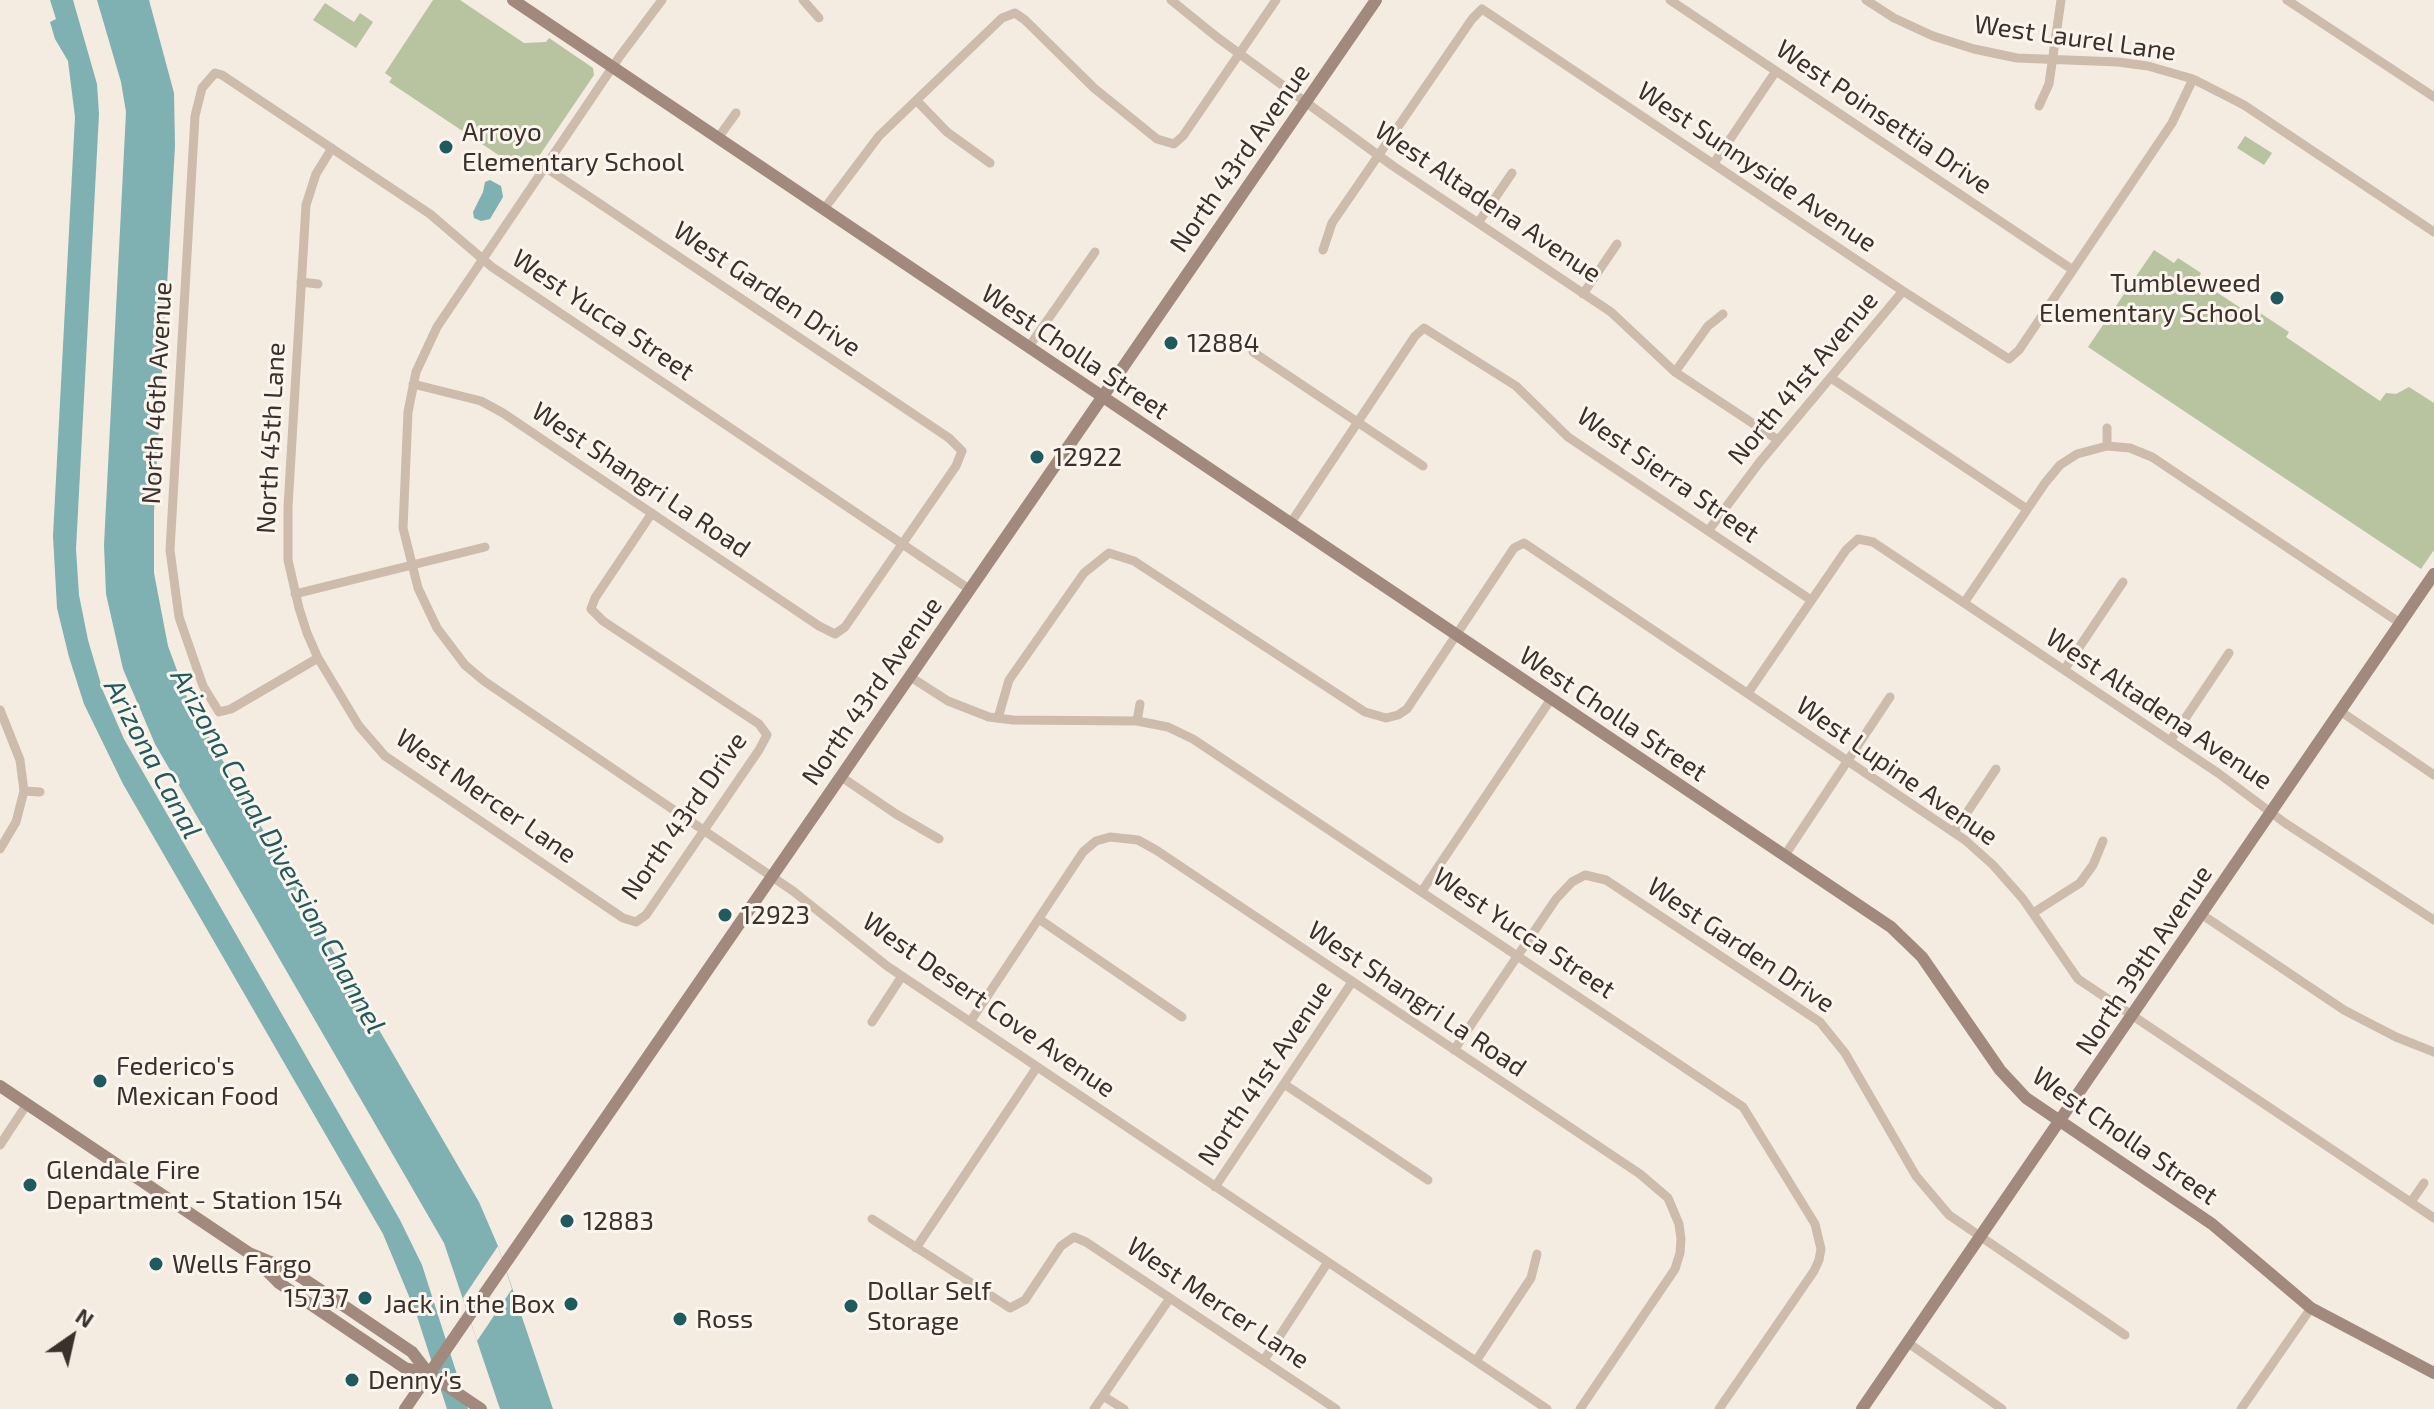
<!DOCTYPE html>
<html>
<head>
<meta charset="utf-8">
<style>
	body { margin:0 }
	#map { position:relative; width:2434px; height:1409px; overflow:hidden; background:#f4ebe1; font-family:"Exo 2",sans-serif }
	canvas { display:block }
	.north { position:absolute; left:32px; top:1297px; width:80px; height:80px; -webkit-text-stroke:6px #fbf5ee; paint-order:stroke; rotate:34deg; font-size:22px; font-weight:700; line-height:32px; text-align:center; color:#3b302b }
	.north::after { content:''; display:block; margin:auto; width:28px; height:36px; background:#3b302b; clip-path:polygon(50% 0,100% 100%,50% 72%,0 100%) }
</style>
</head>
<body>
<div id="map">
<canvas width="2434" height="1409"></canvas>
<div class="north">N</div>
</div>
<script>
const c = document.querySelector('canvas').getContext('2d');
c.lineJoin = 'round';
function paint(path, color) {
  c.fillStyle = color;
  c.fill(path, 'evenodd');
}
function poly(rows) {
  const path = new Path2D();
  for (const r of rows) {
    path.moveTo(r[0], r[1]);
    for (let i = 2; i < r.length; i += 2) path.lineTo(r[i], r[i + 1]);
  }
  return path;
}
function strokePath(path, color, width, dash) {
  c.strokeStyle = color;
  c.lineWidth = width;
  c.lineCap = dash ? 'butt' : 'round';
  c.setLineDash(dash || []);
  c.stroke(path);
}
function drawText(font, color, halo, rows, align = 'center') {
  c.font = font + ' "Exo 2",sans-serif';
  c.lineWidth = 6;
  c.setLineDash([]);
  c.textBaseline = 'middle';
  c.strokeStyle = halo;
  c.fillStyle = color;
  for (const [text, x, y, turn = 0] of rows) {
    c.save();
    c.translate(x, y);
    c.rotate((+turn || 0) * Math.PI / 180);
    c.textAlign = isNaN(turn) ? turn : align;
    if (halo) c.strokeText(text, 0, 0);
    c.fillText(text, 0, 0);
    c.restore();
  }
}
const green = poly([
	[433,0,460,0,524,43,546,42,549,38,593,68,594,75,533,165,525,159,518,168,389,82,392,78,385,73],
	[325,3,354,22,360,13,373,22,356,48,313,20],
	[2245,136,2272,153,2264,165,2237,148],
	[2154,250,2174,263,2178,258,2201,273,2198,280,2256,318,2260,313,2289,332,2286,337,2380,401,2386,393,2396,394,2409,387,2434,403,2434,550,2421,569,2088,347]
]);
const water = poly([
	[50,0,73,0,97,84,99,114,76,549,79,595,88,640,103,691,124,739,400,1220,422,1265,468,1409,447,1409,416,1313,383,1234,123,784,84,704,69,657,57,608,53,536,75,117,68,61,55,39,50,22,56,19],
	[97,0,149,0,174,93,175,146,154,512,154,573,168,646,189,703,205,730,479,1202,498,1246,553,1409,500,1409,444,1243,155,744,123,669,106,594,104,545,126,112,121,82],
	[490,180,501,186,503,197,490,219,481,221,474,218,473,212,483,192,485,182]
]);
const pier = poly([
	[498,1246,512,1289,477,1341,463,1298]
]);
const street = poly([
	[662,0,620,56,437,327,416,372,408,412,403,528,418,588,437,628,465,665,484,681,793,891,887,966,1547,1409],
	[803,0,819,18],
	[1171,0,1218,38,1393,166,1611,312,1675,372,1778,440],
	[1670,0,2073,270],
	[1866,0,1894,18,1933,36,1974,49,2017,58,2118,62,2148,66,2193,79,2244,105,2434,232],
	[2287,0,2434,97],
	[918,102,947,132,990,163],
	[2039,106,2049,84,2061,0],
	[718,138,736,113],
	[332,148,316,174,306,205,288,507,288,560,299,608,307,633,318,658,359,726,385,756,623,918,636,922,646,915,759,750,767,735,759,724,603,621,591,609,595,598,652,513],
	[1714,163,1776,71],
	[824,209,879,136,1002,18,1015,13,1025,20,1094,88,1157,139,1174,144,1183,136,1276,0],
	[1478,223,1512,173],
	[1323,250,1332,223,1472,19,1482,9,1903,291,2009,359,2019,350,2172,123,2193,79],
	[301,282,318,284],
	[1583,294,1617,244],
	[1028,348,1095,252],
	[1253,352,1423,466],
	[1675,372,1708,326,1723,314],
	[1831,378,2027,509],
	[413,384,481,401,503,413,819,626,835,634,845,627,956,466,962,451,949,438,545,167],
	[2107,428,2107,446],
	[1290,524,1415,336,1424,328,1516,386,1568,437,1811,600],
	[1708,531,1759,463,1903,291],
	[295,594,485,547],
	[1964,603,2045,483,2060,465,2077,454,2107,446,2130,448,2152,457,2400,623],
	[318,658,231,709,219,712,203,686,179,617,170,550,195,116,202,88,215,73,222,75,430,214,492,267,969,589],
	[2064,670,2123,582],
	[909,676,948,701,989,717,1013,720,1137,721,1168,727,1193,739,1743,1107,1815,1224,1821,1249,1819,1260,1814,1271,1719,1409],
	[1748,693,1846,550,1858,539,1873,542,2218,773,2285,823,2434,920],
	[0,710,20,760,24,791,16,822,0,849],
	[2340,711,2434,775],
	[998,718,1009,680,1084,573,1109,553,1134,561,1365,712,1386,718,1398,715,1407,709,1514,548,1524,543,1965,840,1993,865,2023,899,2078,979,2434,1218],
	[1137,721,1140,704],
	[2170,741,2229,653],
	[840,776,896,814,939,839],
	[24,791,40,792],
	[1954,832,1996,769],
	[1785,855,1890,697],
	[1422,891,1551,699],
	[2033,913,2080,883,2093,865,2103,841],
	[2201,914,2344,1010,2396,1037,2434,1052],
	[1039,919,1182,1017],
	[872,1022,902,976],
	[970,1022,1083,852,1096,841,1110,837,1138,840,1156,850,1640,1174,1668,1198,1679,1224,1681,1239,1680,1253,1675,1269,1580,1409],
	[1454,1050,1556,899,1572,882,1585,875,1606,880,1820,1022,1845,1053,1916,1176,1949,1215,2125,1335],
	[1284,1084,1428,1180],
	[0,1145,27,1104],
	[1215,1187,1352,982],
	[2411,1202,2424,1183],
	[872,1219,1010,1308,1025,1300,1061,1246,1074,1237,1086,1242,1336,1409],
	[916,1248,1037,1067],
	[1907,1342,2002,1409],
	[1264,1360,1328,1262],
	[1476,1361,1531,1278,1537,1254],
	[1103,1396,1124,1409],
	[1094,1409,1170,1298],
	[2241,1409,2311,1308]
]);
const secondary = poly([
	[513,0,1891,927,1922,957,2000,1070,2026,1098,2212,1224,2311,1308,2434,1373],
	[0,1086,249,1253,290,1270,319,1289,412,1352,429,1374],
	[252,1256,279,1283,405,1368,429,1374,481,1409],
	[405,1409,1376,0],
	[1862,1409,2434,574]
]);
const markers = [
	[446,147,8,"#1f5a5e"],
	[2277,298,8,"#1f5a5e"],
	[1171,343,8,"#1f5a5e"],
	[1037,457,8,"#1f5a5e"],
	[725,915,8,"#1f5a5e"],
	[100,1081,8,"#1f5a5e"],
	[30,1185,8,"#1f5a5e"],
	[567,1221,8,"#1f5a5e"],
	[156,1264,8,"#1f5a5e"],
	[365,1298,8,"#1f5a5e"],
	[571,1304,8,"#1f5a5e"],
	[851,1306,8,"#1f5a5e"],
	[680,1319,8,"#1f5a5e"],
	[352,1380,8,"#1f5a5e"]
];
const streetNames = [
	["West Laurel Lane",2075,38,8],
	["West Poinsettia Drive",1884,117,34],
	["North 43rd Avenue",1240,158,-55],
	["West Sunnyside Avenue",1757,167,34],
	["West Altadena Avenue",1488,202,34],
	["West Garden Drive",767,289,34],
	["West Yucca Street",603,315,34],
	["West Cholla Street",1075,352,34],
	["North 41st Avenue",1803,378,-50],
	["North 46th Avenue",157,393,-87],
	["North 45th Lane",271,438,-87],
	["West Sierra Street",1668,475,35],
	["West Shangri La Road",641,480,34],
	["North 43rd Avenue",872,691,-55],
	["West Altadena Avenue",2159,709,34],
	["West Cholla Street",1613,714,34],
	["West Lupine Avenue",1897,771,35],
	["West Mercer Lane",486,796,35],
	["North 43rd Drive",684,816,-55],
	["West Yucca Street",1524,933,34],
	["West Garden Drive",1741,945,34],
	["North 39th Avenue",2144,960,-56],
	["West Shangri La Road",1417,999,34],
	["West Desert Cove Avenue",989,1005,35],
	["North 41st Avenue",1265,1073,-56],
	["West Cholla Street",2125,1136,35],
	["West Mercer Lane",1218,1303,34]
];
const poiNames = [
	["Arroyo",462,132],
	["Elementary School",462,162],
	["Tumbleweed",2261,283,"right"],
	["Elementary School",2261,313,"right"],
	["12884",1187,343],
	["12922",1053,457],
	["12923",741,915],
	["Federico's",116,1066],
	["Mexican Food",116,1096],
	["Glendale Fire",46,1170],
	["Department - Station 154",46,1200],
	["12883",583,1221],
	["Wells Fargo",172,1264],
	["Dollar Self",867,1291],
	["Storage",867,1321],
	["15737",349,1298,"right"],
	["Jack in the Box",555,1304,"right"],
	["Ross",696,1319],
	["Denny's",368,1380]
];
const waterNames = [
	["Arizona Canal",153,759,62],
	["Arizona Canal Diversion Channel",278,851,61]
];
paint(green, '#b8c4a0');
paint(water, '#7fb0b2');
paint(pier, '#f4ebe1');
strokePath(street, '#cdbbac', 9);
strokePath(secondary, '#a18a7d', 12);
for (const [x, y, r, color] of markers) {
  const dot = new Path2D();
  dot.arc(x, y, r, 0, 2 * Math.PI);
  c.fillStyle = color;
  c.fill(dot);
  strokePath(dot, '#fbf5ee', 3);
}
drawText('26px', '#3b302b', '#fbf5ee', streetNames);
drawText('26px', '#3b302b', '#fbf5ee', poiNames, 'left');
drawText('italic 28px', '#1f5a5e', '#fbf5ee', waterNames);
</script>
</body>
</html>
